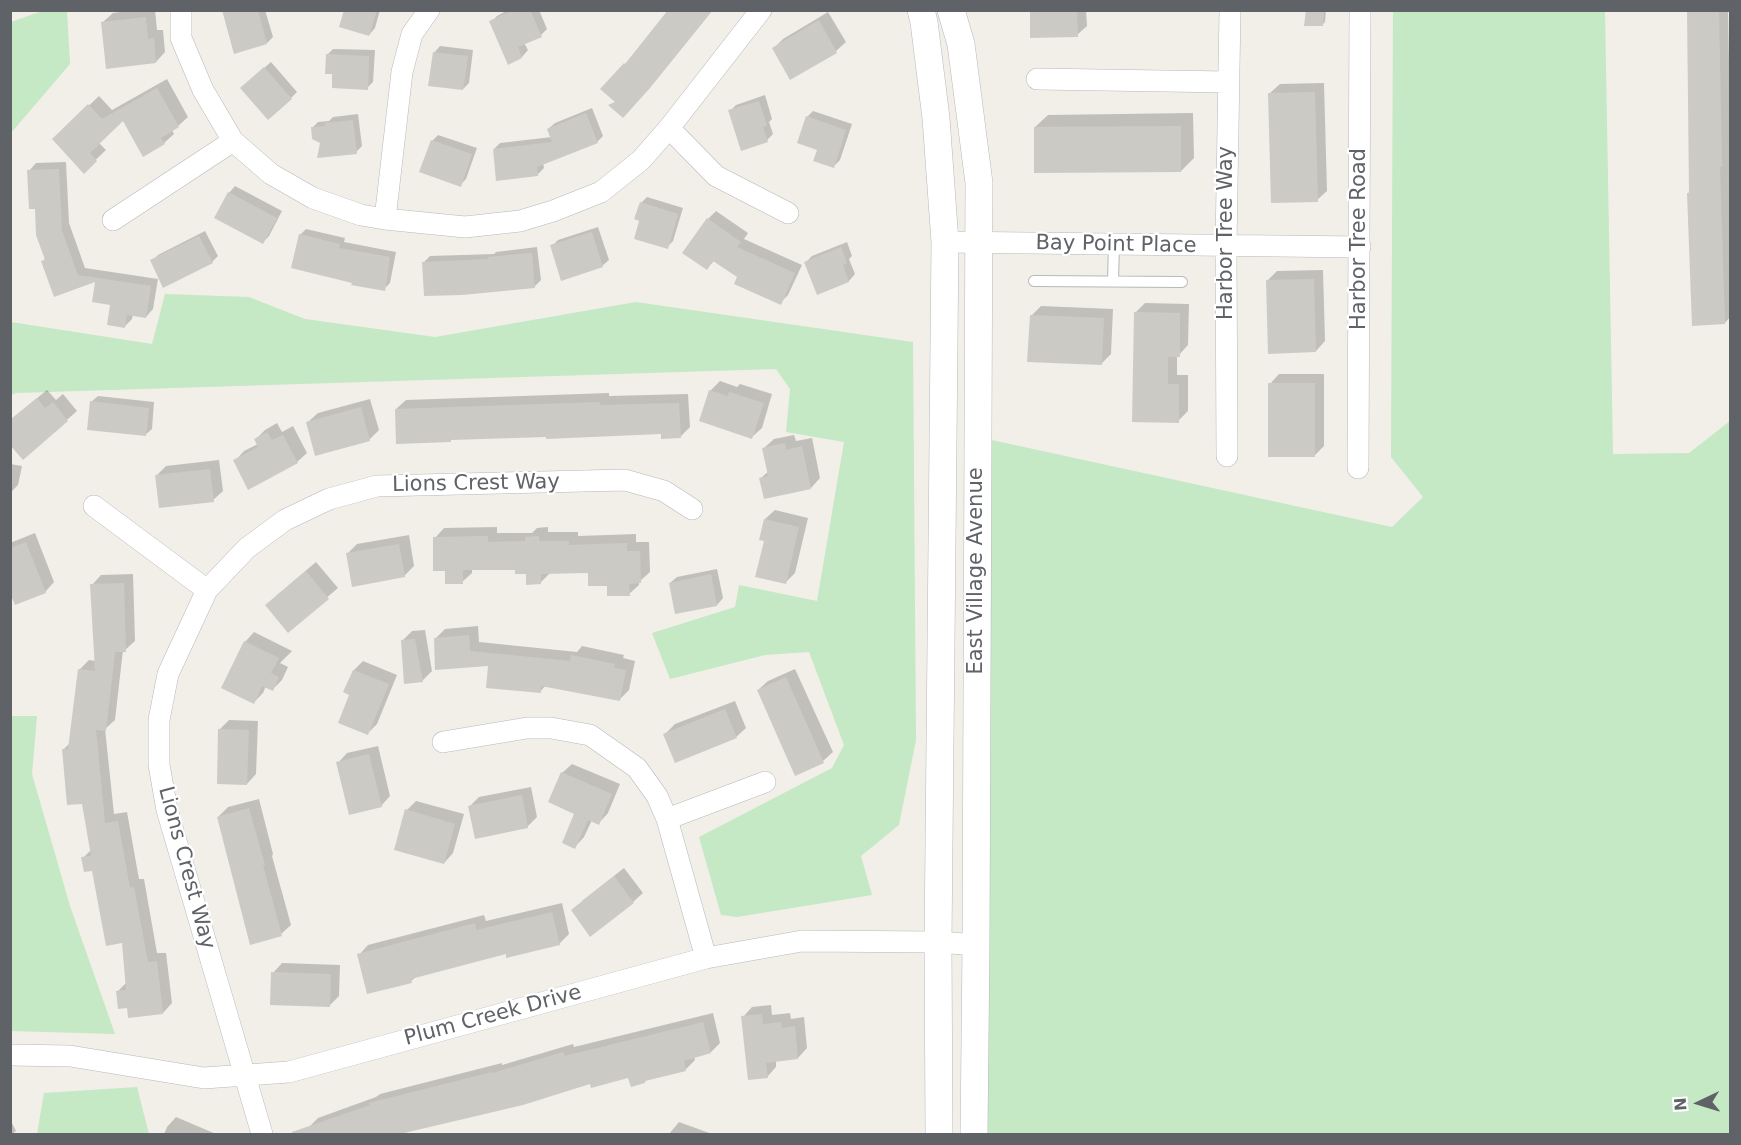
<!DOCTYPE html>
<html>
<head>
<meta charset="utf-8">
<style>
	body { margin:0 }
	#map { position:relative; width:1741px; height:1145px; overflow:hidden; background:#f1efe8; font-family:"DejaVu Sans",sans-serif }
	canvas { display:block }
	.frame { position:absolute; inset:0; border:12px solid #5f6368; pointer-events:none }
	.north { position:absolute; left:1669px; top:1073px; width:60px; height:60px; -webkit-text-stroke:4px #fff; paint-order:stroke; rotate:266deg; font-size:16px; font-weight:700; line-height:24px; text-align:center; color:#5f6368 }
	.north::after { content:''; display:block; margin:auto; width:21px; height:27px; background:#5f6368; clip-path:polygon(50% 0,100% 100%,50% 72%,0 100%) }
</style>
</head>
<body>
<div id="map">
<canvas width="1741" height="1145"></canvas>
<div class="frame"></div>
<div class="north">N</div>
</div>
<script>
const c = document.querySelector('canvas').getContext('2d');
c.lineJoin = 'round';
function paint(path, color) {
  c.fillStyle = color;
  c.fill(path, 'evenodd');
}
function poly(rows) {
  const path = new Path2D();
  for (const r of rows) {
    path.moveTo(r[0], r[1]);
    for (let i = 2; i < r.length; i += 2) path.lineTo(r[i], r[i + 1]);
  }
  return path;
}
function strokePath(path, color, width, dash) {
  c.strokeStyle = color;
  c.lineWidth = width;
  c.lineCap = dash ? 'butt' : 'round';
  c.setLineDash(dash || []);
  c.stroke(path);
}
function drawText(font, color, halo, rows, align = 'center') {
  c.font = font + ' "DejaVu Sans",sans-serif';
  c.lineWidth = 4.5;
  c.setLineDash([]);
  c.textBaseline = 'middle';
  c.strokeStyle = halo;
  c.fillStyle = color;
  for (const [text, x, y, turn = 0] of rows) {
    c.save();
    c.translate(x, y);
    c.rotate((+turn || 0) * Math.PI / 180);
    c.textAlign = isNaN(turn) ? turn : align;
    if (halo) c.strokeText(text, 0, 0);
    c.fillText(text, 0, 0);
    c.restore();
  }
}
const green = poly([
	[45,10,67,11,70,64,11,133,11,22],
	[1393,11,1605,11,1613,454,1689,453,1730,421,1730,1134,974,1134,978,437,1392,527,1423,497,1391,457],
	[165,294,249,297,305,319,435,337,636,302,913,342,916,740,899,825,861,856,872,895,737,917,721,915,699,837,832,768,844,745,809,652,765,655,670,679,652,633,735,607,739,585,817,601,844,442,786,432,790,389,776,369,16,393,11,395,11,322,152,344],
	[11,716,37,716,32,774,70,906,115,1034,11,1031],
	[137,1087,149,1134,37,1134,44,1093]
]);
const shadow = poly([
	[134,10,155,10,157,30,163,30,165,52,156,62,103,22,113,13],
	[225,10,265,10,273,37,267,43],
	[346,10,380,10,375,28,369,35],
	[508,10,539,10,547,29,541,35,524,43,528,50,522,57,508,63,491,22,497,16],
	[1031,10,1086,10,1087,26,1077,35],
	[1307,10,1326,10,1325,22,1323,24],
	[1688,10,1728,10,1730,113,1730,157,1729,159,1730,208,1730,317,1725,323,1688,193,1691,191],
	[828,12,846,42,836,51,774,48,783,39],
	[440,46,473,50,469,83,463,89,434,53],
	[333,49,375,50,373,82,367,88,327,55],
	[271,62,297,92,291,98,248,82],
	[167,79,188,117,178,126,172,130,174,134,164,143,123,119,99,143,106,150,84,171,54,139,99,96,112,110],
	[1324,83,1327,191,1317,200,1270,93,1280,84],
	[765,95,772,119,769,122,773,134,767,140,730,111,736,105],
	[592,108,603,136,597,142,543,163,544,168,537,175,494,149,500,143,552,137,548,129,555,123],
	[813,111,852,124,840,160,834,166,807,117],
	[1193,113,1194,158,1181,171,1035,127,1048,115],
	[358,114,362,146,356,152,322,142,312,128,318,122,329,121,333,117],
	[438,135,477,148,466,179,460,185,432,141],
	[66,162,69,223,85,268,158,279,153,309,146,317,133,315,132,319,125,326,97,280,55,296,42,262,46,258,29,171,36,163],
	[235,186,282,211,269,236,263,242,229,193],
	[647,197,683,208,673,241,667,247,641,220,641,203],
	[716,211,748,233,744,239,802,265,788,295,780,303,715,260,707,268,684,253,708,219],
	[598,227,609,260,602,266,552,246,558,240],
	[306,229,345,238,344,242,396,252,390,283,384,289,300,235],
	[205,231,218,256,212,262,152,261,158,255],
	[847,242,852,256,849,259,855,274,849,281,818,293,806,262,812,256],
	[537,247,541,280,535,286,424,262,430,256,494,254,496,252],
	[1323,270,1325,341,1316,351,1268,280,1277,271],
	[1145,303,1189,304,1188,345,1179,355,1177,355,1177,375,1188,375,1188,411,1178,421,1135,313],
	[1041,306,1113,309,1111,354,1101,364,1031,316],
	[1279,374,1324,374,1324,446,1314,456,1270,384],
	[720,381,737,387,740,384,772,394,762,428,752,437,710,391],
	[47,390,56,400,63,394,77,411,23,458,10,420],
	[609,393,609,396,688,394,690,427,680,437,662,432,396,409,406,400],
	[98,396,154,402,152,429,145,435,91,402],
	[370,399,379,430,369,440,308,422,318,413],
	[277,423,282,432,293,426,307,453,297,462,235,461,244,451,258,444,256,439,265,430],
	[794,435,796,441,812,438,820,478,811,488,761,478,769,471,764,448,774,439],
	[219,460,223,491,213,500,156,476,166,466],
	[10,464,22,466,18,485,12,491,10,498],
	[775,510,808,518,795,573,785,583,766,540,765,519],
	[497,527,497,533,532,533,537,528,548,527,548,532,578,532,578,536,636,534,636,542,649,542,650,572,639,582,639,585,629,594,608,584,589,571,550,573,540,583,527,573,516,569,472,569,472,573,462,582,447,569,435,538,444,528],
	[35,533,54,582,45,592,10,594,10,543],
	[409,535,414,566,404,576,347,554,357,544],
	[316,562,338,588,288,631,276,596],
	[717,569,723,598,717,605,670,583,677,577],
	[133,574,135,641,125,650,123,650,115,720,105,729,114,814,127,812,139,879,144,879,157,953,166,953,172,1003,163,1013,128,1006,117,992,127,982,123,942,93,869,83,858,91,850,83,802,63,750,71,742,79,670,89,660,96,661,92,585,101,575],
	[478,626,479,642,577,652,582,646,624,655,623,658,635,661,629,690,619,700,546,685,540,692,490,665,436,638,445,629],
	[425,630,432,671,422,681,402,641,412,631],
	[254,632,292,651,280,663,288,667,282,680,273,689,266,686,263,693,253,703,245,642],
	[363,661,397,675,377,724,368,733,351,694,354,670],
	[795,669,833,752,823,761,758,690,768,681],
	[735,701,746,728,736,737,665,734,675,724],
	[229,720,258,721,256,774,247,784,219,730],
	[378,746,390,796,381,806,338,763,347,753],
	[572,764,620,784,608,813,599,823,592,820,584,837,575,847,576,813,562,773],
	[531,787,537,817,527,827,470,806,479,797],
	[259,799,273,854,272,856,291,925,281,934,218,817,228,807],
	[416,801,464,814,453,853,444,863,407,810],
	[624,868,643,893,633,902,582,901],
	[562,903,569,934,559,944,507,952,416,977,411,981,359,955,368,945,484,915,486,921],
	[282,963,340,965,339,996,329,1006,273,973],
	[771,1005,772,1015,790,1013,791,1019,804,1017,807,1048,798,1058,776,1061,776,1067,767,1077,743,1017,752,1007],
	[713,1013,720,1043,711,1052,694,1056,695,1060,686,1069,647,1079,645,1082,629,1076,591,1083,522,1103,396,1134,311,1134,309,1127,318,1118,376,1097,380,1094,502,1063,502,1065,573,1044,574,1047],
	[176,1117,216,1134,164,1134,167,1127],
	[10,1119,16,1131,12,1134,10,1134],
	[679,1122,712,1134,669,1134]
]);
const building = poly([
	[222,10,258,10,267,44,234,54],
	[344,10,377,10,369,36,339,27],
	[514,10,530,10,542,37,518,47,522,58,508,65,489,21],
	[668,10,713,10,650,88,623,118,608,105,615,102,600,89,624,63,625,64],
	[1030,10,1077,10,1078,37,1030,38],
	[1306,10,1324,10,1323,26,1304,26],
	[1687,10,1719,10,1722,167,1720,167,1725,324,1692,326,1687,193,1689,193],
	[146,17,148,39,154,38,156,63,106,69,101,22],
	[819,20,837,53,790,80,772,48],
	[433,52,468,56,463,90,428,86],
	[326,54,369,56,368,90,332,88,332,74,325,74],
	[264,67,292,99,268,120,240,88],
	[157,88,179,127,161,138,165,144,143,157,123,121,90,153,97,161,84,174,52,139,88,104,102,119],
	[1315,92,1318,202,1271,203,1268,93],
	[759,101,767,126,763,127,768,142,741,151,728,110],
	[586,113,598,143,537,167,538,176,496,181,493,149,552,142,547,129],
	[806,116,846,130,834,168,813,161,817,150,797,143],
	[353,120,357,154,317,158,320,143,312,139,311,127,325,126,325,123],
	[1181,126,1181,172,1034,173,1034,127],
	[431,140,472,154,461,187,419,172],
	[59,169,62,231,78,275,151,286,146,318,127,315,125,328,107,325,110,305,92,302,95,282,54,297,41,261,45,260,36,235,35,209,29,209,27,170],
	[228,192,277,218,263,244,214,218],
	[640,202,678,214,668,249,634,239,639,221,634,219],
	[707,218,741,242,737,247,795,273,781,305,734,284,737,277,713,261,707,270,682,253],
	[592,232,603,267,561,281,550,245],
	[299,234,340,244,339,248,390,257,385,291,351,285,352,283,291,268],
	[199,236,213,263,163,288,150,260],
	[841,247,847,263,843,265,849,282,817,295,804,262],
	[532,253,535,288,462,295,424,296,422,262,488,259,488,257],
	[1314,279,1316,352,1268,354,1266,280],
	[1134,312,1180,313,1180,357,1168,357,1168,384,1179,384,1179,423,1132,422],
	[1030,315,1104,318,1102,365,1027,362],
	[1268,383,1315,383,1315,457,1268,457],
	[709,390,728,396,729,392,764,403,752,439,699,421],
	[37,398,45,408,53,402,68,421,23,460,10,445,10,420],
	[90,401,149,408,146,436,87,430],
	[600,402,600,405,679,403,681,438,661,439,661,434,546,439,546,437,451,440,451,442,396,444,395,409],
	[361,407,370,441,315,456,306,422],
	[267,432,272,440,283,435,298,463,248,490,233,460,258,447,254,439],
	[785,443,786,450,802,446,811,489,764,499,759,478,768,476,762,448],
	[210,469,214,502,159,508,155,475],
	[764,519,799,527,786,584,755,577,764,541,759,540],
	[488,536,488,542,525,541,525,537,539,536,539,541,569,541,569,545,627,543,627,551,640,551,641,583,629,584,630,596,607,596,607,586,588,586,588,573,541,574,541,584,526,585,526,574,515,574,515,570,463,570,463,584,445,584,445,571,433,571,433,537],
	[26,542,46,593,15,605,10,593,10,548],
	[399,544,405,577,352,587,346,553],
	[306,571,329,599,288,633,265,605],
	[711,574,717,606,675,614,669,583],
	[124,583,126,652,115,652,106,731,96,730,105,823,118,821,130,888,134,887,148,962,157,961,163,1014,128,1018,127,1008,118,1009,116,991,126,990,122,943,106,946,92,871,84,872,81,857,91,856,82,804,67,805,62,749,68,749,78,669,95,671,90,584],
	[469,635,470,651,570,661,571,655,615,664,614,668,626,670,620,701,541,686,541,693,486,688,488,666,435,670,434,638],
	[415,639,423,682,404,684,401,640],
	[244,641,279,658,271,673,279,677,273,691,262,686,254,704,221,688],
	[353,670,389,684,368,735,338,723,349,695,343,692],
	[786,677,824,763,795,776,757,690],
	[725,709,737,738,675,763,663,734],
	[218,729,249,730,247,785,217,784],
	[369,754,382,807,349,815,336,762],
	[561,772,612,794,599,825,588,820,575,849,562,843,574,814,548,802],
	[522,795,528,828,475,839,468,806],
	[249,808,265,865,263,865,282,936,250,945,217,817],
	[405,809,455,824,444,864,394,850],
	[614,876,634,903,590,937,571,910],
	[552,912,560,945,506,958,506,954,411,979,412,983,367,994,357,954,475,923,476,930],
	[271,972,331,974,330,1007,270,1005],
	[762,1014,763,1024,781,1022,782,1028,795,1026,798,1059,766,1063,768,1078,748,1080,741,1016],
	[703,1022,711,1053,684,1061,686,1071,645,1081,645,1083,631,1087,628,1078,591,1088,590,1084,523,1105,400,1134,293,1134,292,1132,370,1105,369,1103,492,1072,493,1073,563,1052,565,1056]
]);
const service = poly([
	[1034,281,1182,282],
	[1113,281,1114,245]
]);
const minor = poly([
	[181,10,181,38,203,90,233,141,271,174,313,198,361,215,385,219,465,227,520,221,553,211,601,192,641,160,669,128,761,10],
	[1037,79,1228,82],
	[669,128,716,176,788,213],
	[385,219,402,72,412,34,429,10],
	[113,220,233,141],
	[945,242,1360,247],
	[1227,456,1226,246,1230,10],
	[1358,468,1360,10],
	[94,506,207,590],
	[443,742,527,728,551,728,590,735,637,768,657,796,667,819,706,958],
	[667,819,765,782],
	[10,1055,70,1056,204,1078,289,1072,706,958,802,941,938,942,976,945],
	[262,1134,167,810,159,765,159,720,168,674,207,590,247,548,285,520,329,499,377,486,625,480,664,491,692,509]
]);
const tertiary = poly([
	[921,10,924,22,936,118,945,242,938,942,939,1134],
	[951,10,961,44,979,183,976,945,974,1134]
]);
const streetNames = [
	["Harbor Tree Way",1227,233,-90],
	["Harbor Tree Road",1360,239,-90],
	["Bay Point Place",1116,245,1],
	["Lions Crest Way",476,484,-1],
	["East Village Avenue",977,571,-90],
	["Lions Crest Way",186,868,75],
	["Plum Creek Drive",493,1016,-15]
];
paint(green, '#c5e8c5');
paint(shadow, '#0003');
paint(building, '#cccac5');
strokePath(service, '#b5b8bc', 12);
strokePath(minor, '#b5b8bc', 22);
strokePath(tertiary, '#b5b8bc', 28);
strokePath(service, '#fff', 10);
strokePath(minor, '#fff', 21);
strokePath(tertiary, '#fff', 27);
drawText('21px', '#5f6368', '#fff', streetNames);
</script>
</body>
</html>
